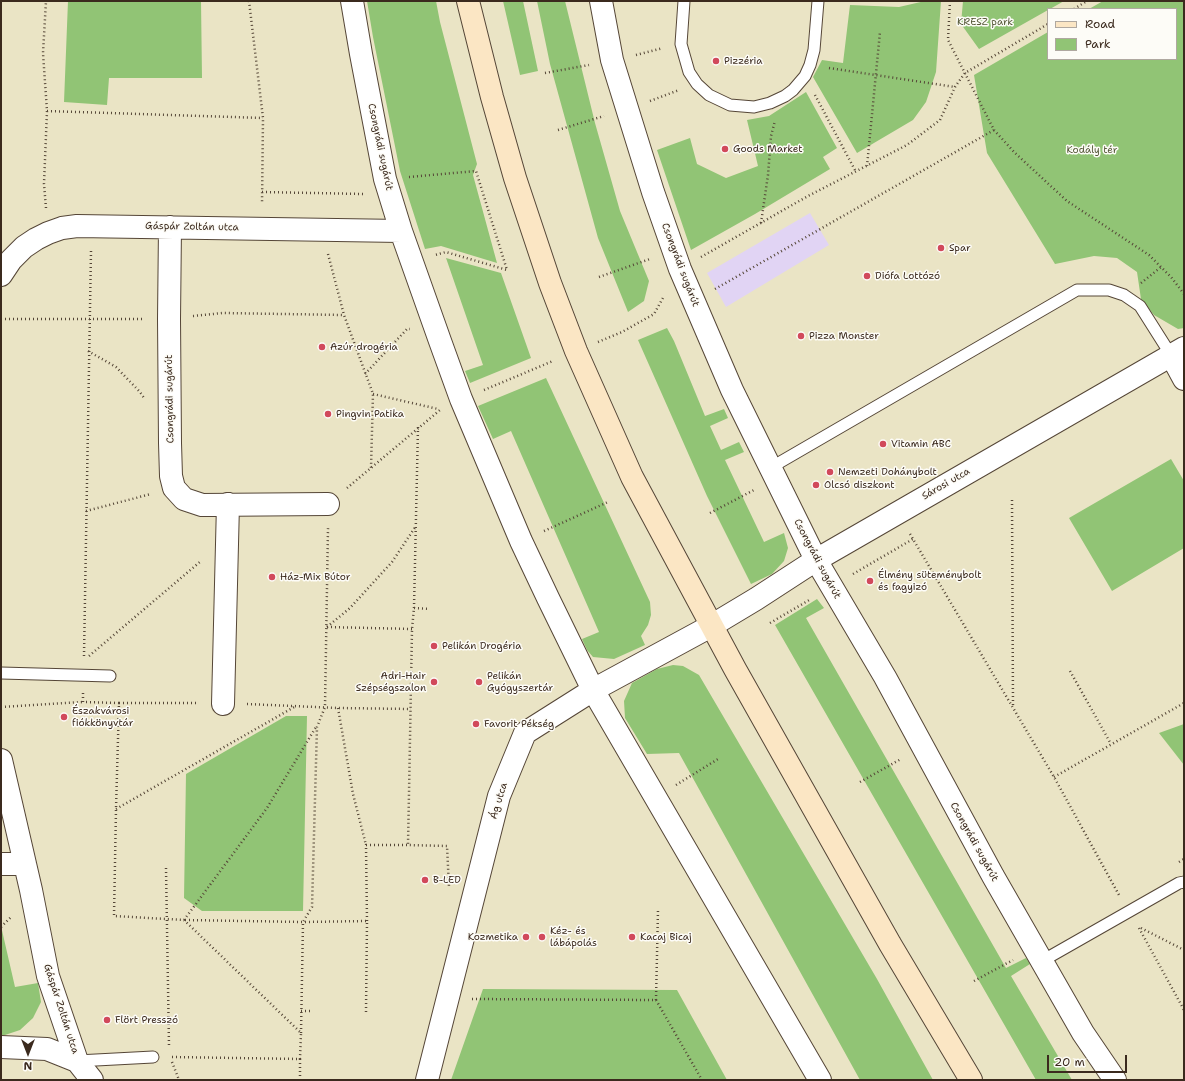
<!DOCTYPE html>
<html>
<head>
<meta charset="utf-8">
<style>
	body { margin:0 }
	#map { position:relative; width:1185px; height:1081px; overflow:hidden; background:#eae4c5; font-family:"Shantell Sans",sans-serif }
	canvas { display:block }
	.frame { position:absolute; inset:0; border:2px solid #3b2a1e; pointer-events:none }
	.legend { position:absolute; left:1047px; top:8px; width:130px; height:52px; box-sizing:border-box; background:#fdfcf7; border:1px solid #afa8a0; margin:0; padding:5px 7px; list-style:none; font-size:12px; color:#3b2a1e }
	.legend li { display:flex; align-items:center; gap:8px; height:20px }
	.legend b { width:20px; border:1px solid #afa8a0 }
	.north { position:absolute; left:8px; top:1033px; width:40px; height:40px; -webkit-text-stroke:3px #fdfcf7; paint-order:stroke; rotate:180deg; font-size:11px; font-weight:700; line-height:16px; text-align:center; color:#3b2a1e }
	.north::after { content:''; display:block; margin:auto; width:14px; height:18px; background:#3b2a1e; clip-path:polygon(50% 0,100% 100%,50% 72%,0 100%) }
	.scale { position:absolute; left:1047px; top:1055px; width:80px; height:18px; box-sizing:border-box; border:2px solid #3b2a1e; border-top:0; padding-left:5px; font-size:12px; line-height:14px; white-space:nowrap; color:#3b2a1e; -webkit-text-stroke:3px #fdfcf7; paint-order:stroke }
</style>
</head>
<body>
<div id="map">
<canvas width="1185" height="1081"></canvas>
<div class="frame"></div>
<ul class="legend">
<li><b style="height:5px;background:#fbe6c4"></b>Road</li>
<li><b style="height:11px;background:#91c475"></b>Park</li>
</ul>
<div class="north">N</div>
<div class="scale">20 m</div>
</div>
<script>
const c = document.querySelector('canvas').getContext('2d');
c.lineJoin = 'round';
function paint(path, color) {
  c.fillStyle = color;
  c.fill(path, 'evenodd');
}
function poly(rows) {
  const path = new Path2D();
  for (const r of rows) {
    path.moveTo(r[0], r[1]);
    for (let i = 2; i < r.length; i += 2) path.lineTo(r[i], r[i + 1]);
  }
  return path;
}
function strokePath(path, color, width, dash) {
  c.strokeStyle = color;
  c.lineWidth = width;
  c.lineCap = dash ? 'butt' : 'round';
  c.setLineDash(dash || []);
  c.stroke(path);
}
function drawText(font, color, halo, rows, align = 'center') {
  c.font = font + ' "Shantell Sans",sans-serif';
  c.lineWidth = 3;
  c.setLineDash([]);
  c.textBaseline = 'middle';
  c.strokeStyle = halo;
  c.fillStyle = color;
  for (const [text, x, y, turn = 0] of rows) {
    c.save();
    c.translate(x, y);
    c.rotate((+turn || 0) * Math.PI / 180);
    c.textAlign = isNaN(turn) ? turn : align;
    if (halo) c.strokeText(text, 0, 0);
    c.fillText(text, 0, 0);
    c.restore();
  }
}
const built = poly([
	[810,213,829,245,726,307,707,273]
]);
const green = poly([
	[68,1,201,1,202,78,109,78,107,105,64,102],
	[367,1,436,1,440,22,477,164,473,175,497,263,441,246,425,249,400,171,373,37],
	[503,1,523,1,538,71,520,75],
	[537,1,565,1,595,123,620,211,649,281,644,301,628,312,598,238,550,64],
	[925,1,941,1,936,72,926,102,913,120,857,153,813,77,822,60,843,63,850,5,899,7],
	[963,1,1064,1,1050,9,1048,9,1048,10,979,49,961,24],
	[1103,1,1184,1,1184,328,1178,329,1154,315,1141,299,1137,272,1117,258,1094,256,1055,264,987,153,974,75,1048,32,1048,59,1176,59,1176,9,1089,9],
	[806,92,837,148,823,157,830,169,755,214,691,250,657,150,690,138,697,164,726,178,758,166,747,120,769,116],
	[446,258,501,273,531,358,470,383,465,371,483,365],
	[667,328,674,341,705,416,724,409,728,418,710,426,721,450,739,442,744,452,725,460,764,542,784,533,788,548,784,561,772,574,751,584,707,496,638,340],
	[546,378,650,602,651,615,648,625,641,636,645,645,614,659,593,657,587,650,582,639,599,632,511,431,493,439,478,406],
	[1171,459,1184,481,1184,548,1112,591,1069,518],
	[817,599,824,608,806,618,1006,968,1026,958,1030,964,1011,976,1072,1080,1036,1080,775,625],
	[673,665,683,666,699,675,877,979,933,1080,860,1080,679,753,647,754,625,718,624,701,632,683,657,669],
	[286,716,307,716,303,911,202,911,184,898,186,774],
	[1184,724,1184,765,1159,733],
	[1,926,15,987,38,983,41,1002,33,1018,20,1030,5,1035,1,1036],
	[483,989,677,990,727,1080,451,1080]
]);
const path = poly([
	[249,1,263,118,262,204],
	[950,1,948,40,994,130,1015,153,1067,201,1149,255,1171,277,1184,294],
	[1074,9,1087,1],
	[636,55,663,48],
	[829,68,955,87],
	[545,73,589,65],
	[815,95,856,172],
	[650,101,679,90],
	[47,111,263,118],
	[558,130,604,116],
	[867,166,880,32],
	[409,177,476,171,507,270,446,252,435,255],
	[262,192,364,194],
	[46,208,44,184,47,111,43,53,46,1],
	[761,223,768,175,771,136,775,121],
	[328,254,344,315,373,394,371,468],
	[701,257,808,196,907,145,940,120,955,87,965,73,1048,24],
	[599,277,650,259],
	[1141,283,1161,267],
	[715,289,994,130],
	[193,316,223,313,344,315],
	[1,319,144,319],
	[598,342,622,332,654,314,664,296],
	[88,351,116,367,140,392,144,398],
	[365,374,407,329,410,329],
	[484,390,553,361],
	[373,394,438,409],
	[418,427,414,608,412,629,409,794,408,845,447,846,449,887],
	[347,488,440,410],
	[1012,500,1013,708],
	[86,511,151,494],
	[710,513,754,490],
	[544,531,608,502],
	[910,534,1054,777,1119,895],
	[853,574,913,539],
	[414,608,429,609],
	[770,623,811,599],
	[327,627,350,608,392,562,416,526],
	[327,627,412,629],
	[84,656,91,251],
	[89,656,201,561],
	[1070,671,1111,744],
	[83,693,83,702,119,703,116,809,114,916,184,920,301,1033,300,1059],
	[119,703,198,703],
	[247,704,338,708,411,709],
	[1,707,83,702],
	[338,708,353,794,366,845],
	[1054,777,1184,703],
	[860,782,901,759],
	[676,785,718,759],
	[116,809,296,706],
	[1179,862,1184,859],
	[166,868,169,1046],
	[184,920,267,808,316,727],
	[185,920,303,922,367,921,366,1012],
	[367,921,366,845,408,845],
	[1,927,11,917],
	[1139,928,1184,1010],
	[1141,928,1184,950],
	[974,981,1013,960],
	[472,999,656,1000,702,1080],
	[656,1000,658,910],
	[301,1011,313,1011],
	[301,1033,303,922,312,907,317,727,325,707,328,528],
	[172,1057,300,1059,300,1080],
	[172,1062,179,1080]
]);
const lane = poly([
	[684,1,681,44,689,72,697,84,709,95,730,105,754,107,770,103,785,96,793,90,805,76,810,65,814,50,818,1],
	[770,468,1077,290,1109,290,1124,295,1140,306,1171,355],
	[1,673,110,676],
	[1042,961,1179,883,1184,882],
	[77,1061,153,1057]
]);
const street = poly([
	[352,1,361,54,385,179,401,231,440,341,461,399,521,541,548,598,593,690,820,1080],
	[601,1,612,60,653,192,680,269,732,390,816,560,885,677,993,876,1083,1033,1115,1080],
	[170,227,169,319,170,443,171,476,174,488,184,499,202,505,328,504],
	[1,275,11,260,24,247,36,239,48,233,62,228,77,226,401,231],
	[1171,355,1184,379],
	[223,704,228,504],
	[1,760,31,890,48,976,77,1061,92,1080],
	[1,864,25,864],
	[1,1047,47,1049,77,1061],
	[427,1080,499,796,525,733,593,690,711,626,756,599,816,560,1184,348]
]);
const secondary = poly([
	[468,1,492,97,515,178,550,283,576,351,632,477,735,669,890,944,971,1080]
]);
const markers = [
	[716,61,4,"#d1495b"],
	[725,149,4,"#d1495b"],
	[941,248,4,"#d1495b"],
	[867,276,4,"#d1495b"],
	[801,336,4,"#d1495b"],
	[322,347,4,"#d1495b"],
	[328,414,4,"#d1495b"],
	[883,444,4,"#d1495b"],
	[830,472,4,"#d1495b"],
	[816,485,4,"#d1495b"],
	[272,577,4,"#d1495b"],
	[870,581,4,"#d1495b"],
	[434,646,4,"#d1495b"],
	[434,682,4,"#d1495b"],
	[479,682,4,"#d1495b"],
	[64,717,4,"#d1495b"],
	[476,724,4,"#d1495b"],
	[425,880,4,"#d1495b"],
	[526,937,4,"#d1495b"],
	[542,937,4,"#d1495b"],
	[632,937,4,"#d1495b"],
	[107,1020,4,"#d1495b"]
];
const parkNames = [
	["KRESZ park",985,22],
	["Kodály tér",1092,150]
];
const poiNames = [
	["Pizzéria",724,61],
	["Goods Market",733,149],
	["Spar",949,248],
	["Diófa Lottózó",875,276],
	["Pizza Monster",809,336],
	["Azúr drogéria",330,347],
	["Pingvin Patika",336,414],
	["Vitamin ABC",891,444],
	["Nemzeti Dohánybolt",838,472],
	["Olcsó diszkont",824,485],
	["Élmény süteménybolt",878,575],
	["és fagyizó",878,587],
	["Ház-Mix Bútor",280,577],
	["Pelikán Drogéria",442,646],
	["Adri-Hair",426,676,"right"],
	["Szépségszalon",426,688,"right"],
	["Pelikán",487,676],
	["Gyógyszertár",487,688],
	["Északvárosi",72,711],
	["fiókkönyvtár",72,723],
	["Favorit Pékség",484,724],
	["B-LED",433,880],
	["Kéz- és",550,931],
	["lábápolás",550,943],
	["Kozmetika",518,937,"right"],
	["Kacaj Bicaj",640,937],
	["Flört Presszó",115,1020]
];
const streetNames = [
	["Csongrádi sugárút",380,147,78],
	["Gáspár Zoltán utca",192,227,1],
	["Csongrádi sugárút",680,265,69],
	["Csongrádi sugárút",170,399,-91],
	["Sárosi utca",946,484,-30],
	["Csongrádi sugárút",817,559,62],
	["Ág utca",499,801,-73],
	["Csongrádi sugárút",974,842,61],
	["Gáspár Zoltán utca",61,1009,72]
];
paint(built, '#e1d4f4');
paint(green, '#91c475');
strokePath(lane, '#554637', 13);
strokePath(street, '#554637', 24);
strokePath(secondary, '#554637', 24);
strokePath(path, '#554637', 2.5, [1, 3]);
strokePath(lane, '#fff', 11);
strokePath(street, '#fff', 22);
strokePath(secondary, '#fbe6c4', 22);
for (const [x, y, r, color] of markers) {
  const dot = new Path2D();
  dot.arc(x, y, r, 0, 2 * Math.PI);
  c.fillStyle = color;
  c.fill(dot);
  strokePath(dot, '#fdfcf7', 1.5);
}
drawText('10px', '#555838', '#fdfcf7', parkNames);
drawText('10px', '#3b2a1e', '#fdfcf7', poiNames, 'left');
drawText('10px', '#3b2a1e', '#fdfcf7', streetNames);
</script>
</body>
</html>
